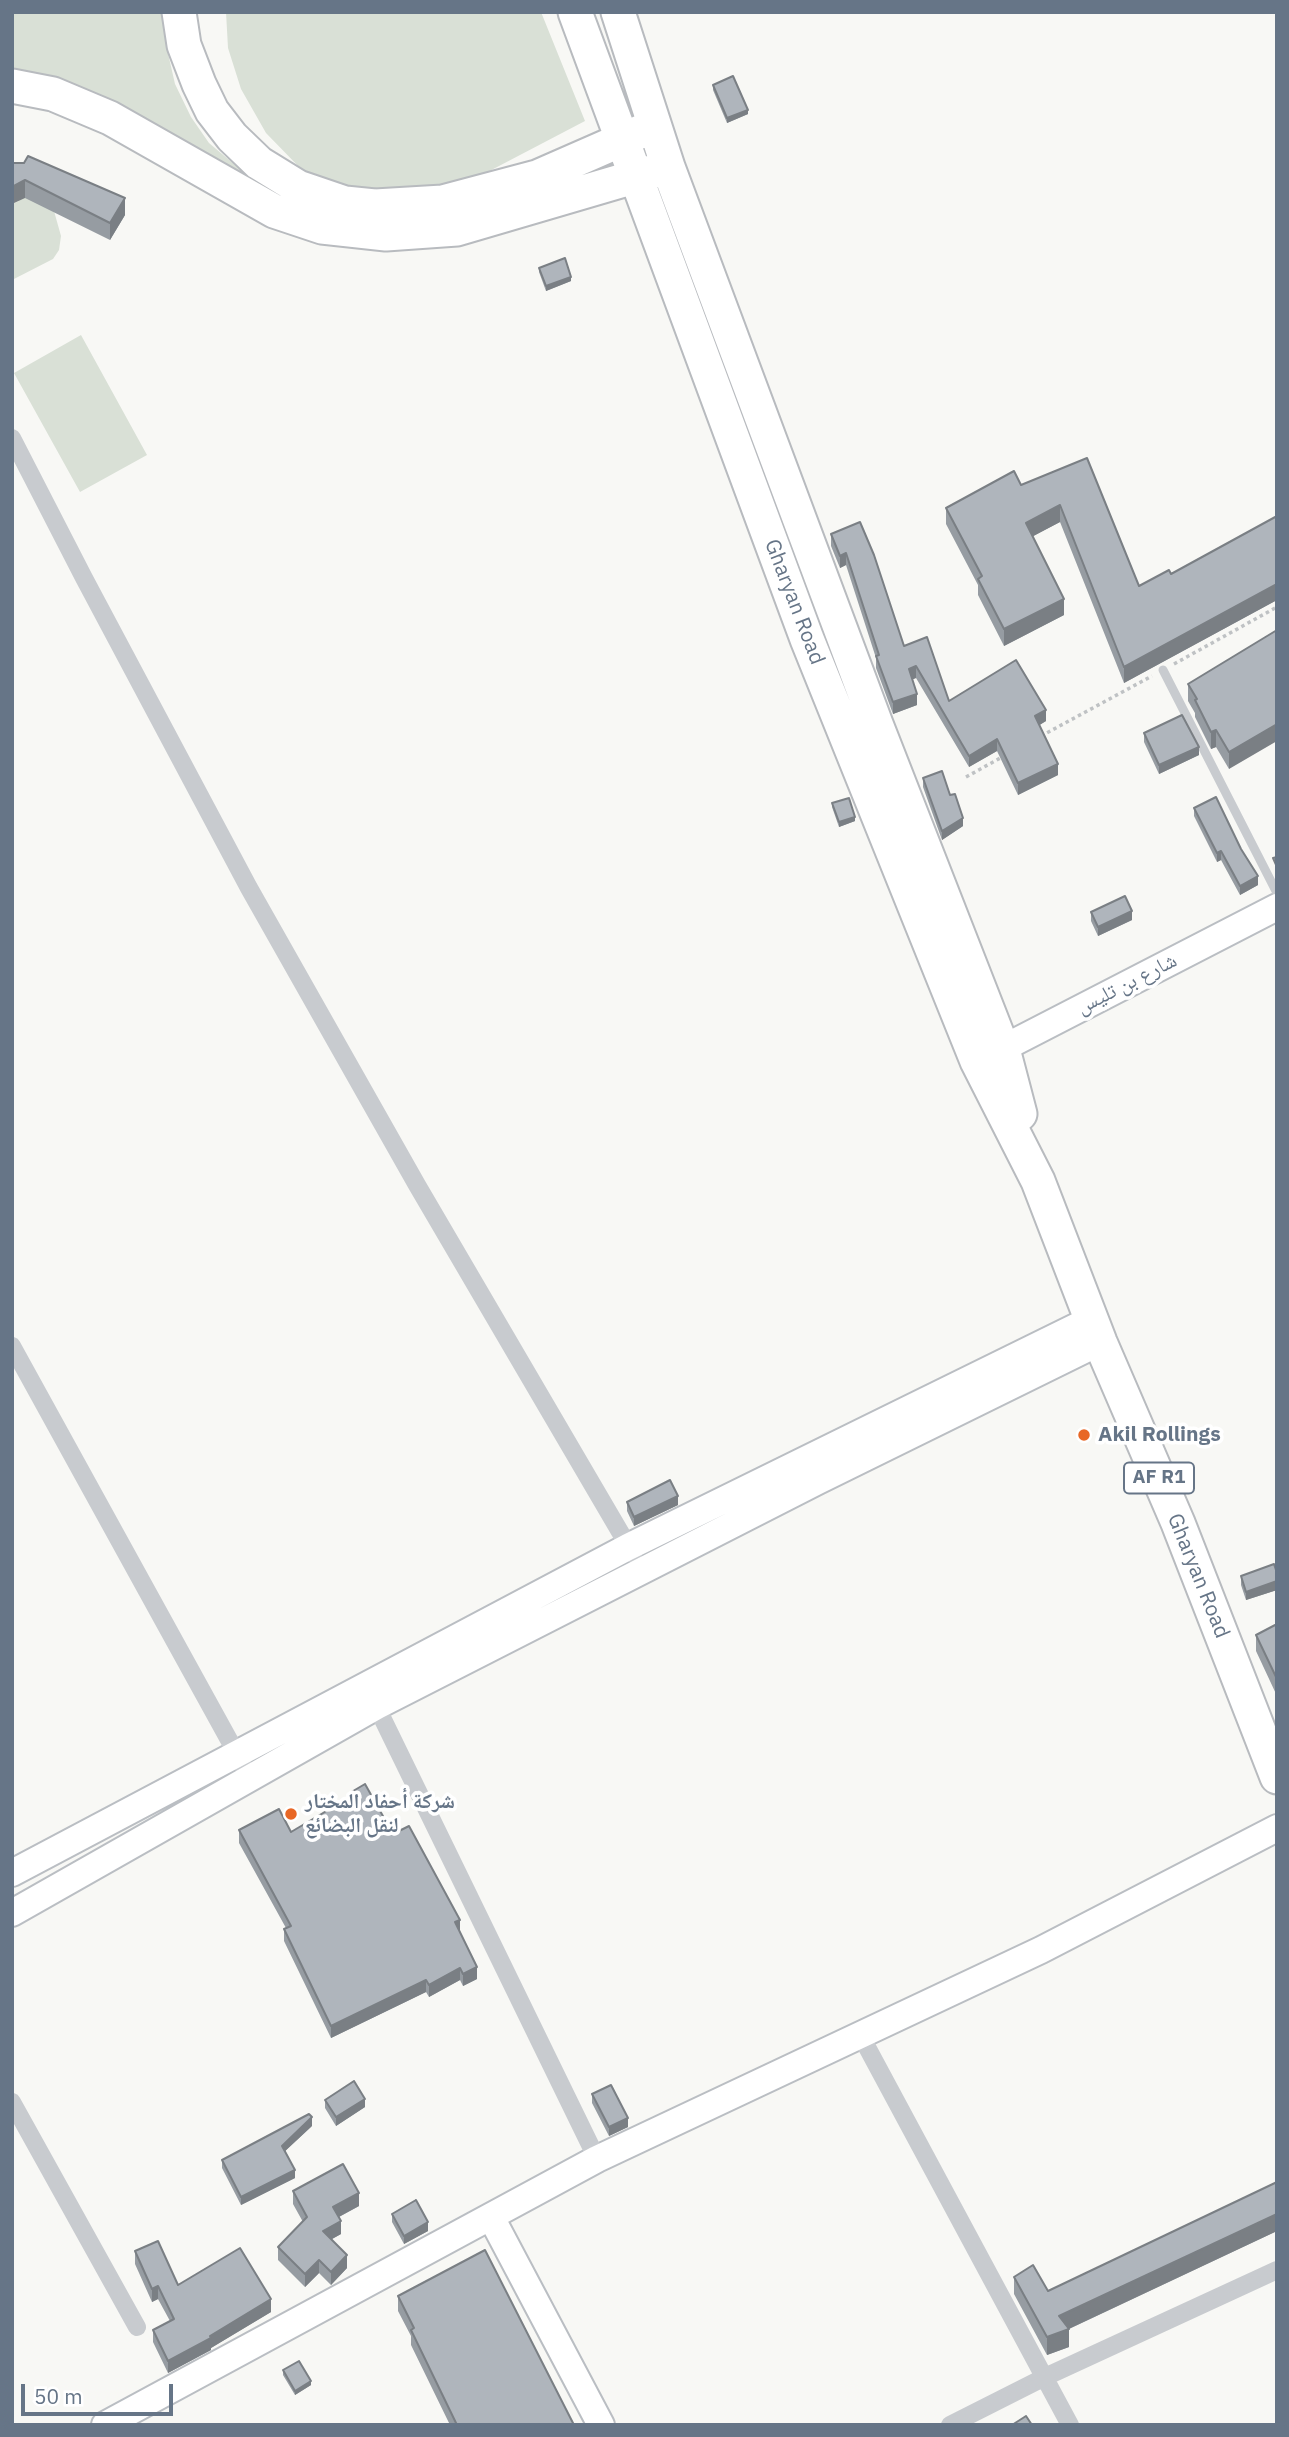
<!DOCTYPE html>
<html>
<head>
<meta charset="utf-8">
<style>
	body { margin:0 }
	#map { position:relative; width:1289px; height:2437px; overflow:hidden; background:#f8f8f5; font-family:"IBM Plex Sans",sans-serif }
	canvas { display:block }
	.frame { position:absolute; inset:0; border:14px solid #667587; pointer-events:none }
	.scale { position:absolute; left:21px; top:2384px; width:152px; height:32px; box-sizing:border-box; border:4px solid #667587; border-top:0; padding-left:9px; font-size:21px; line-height:24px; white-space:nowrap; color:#667587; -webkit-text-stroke:5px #fff; paint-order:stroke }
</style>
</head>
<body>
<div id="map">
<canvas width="1289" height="2437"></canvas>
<div class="frame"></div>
<div class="scale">50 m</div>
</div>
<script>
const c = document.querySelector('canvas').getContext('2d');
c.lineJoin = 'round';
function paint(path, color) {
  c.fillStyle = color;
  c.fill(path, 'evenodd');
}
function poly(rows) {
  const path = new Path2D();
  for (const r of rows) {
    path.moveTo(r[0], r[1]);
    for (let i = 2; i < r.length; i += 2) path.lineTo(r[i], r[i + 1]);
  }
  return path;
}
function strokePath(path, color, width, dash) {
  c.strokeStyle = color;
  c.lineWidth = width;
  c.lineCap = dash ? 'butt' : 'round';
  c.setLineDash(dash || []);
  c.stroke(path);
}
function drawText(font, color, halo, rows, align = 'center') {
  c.font = font + ' "IBM Plex Sans","Noto Naskh Arabic",sans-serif';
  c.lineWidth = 7;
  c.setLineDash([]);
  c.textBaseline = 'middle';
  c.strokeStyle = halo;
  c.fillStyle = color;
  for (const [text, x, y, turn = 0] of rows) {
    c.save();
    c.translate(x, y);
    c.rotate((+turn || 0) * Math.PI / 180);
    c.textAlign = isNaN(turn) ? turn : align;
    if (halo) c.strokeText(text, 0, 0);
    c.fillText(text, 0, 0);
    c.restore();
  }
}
const green = poly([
	[12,12,165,12,167,49,175,84,191,117,209,143,266,191,12,79],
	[226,12,541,12,585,121,478,177,403,192,346,187,302,170,266,133,241,89,228,48],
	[21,195,54,211,61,236,59,250,53,259,12,280,12,204,19,201],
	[81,335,147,455,80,492,14,373]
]);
const path = poly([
	[1174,664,1277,607],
	[1041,736,1152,676],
	[966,777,1004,756]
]);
const lane = poly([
	[1163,670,1277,893]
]);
const street = poly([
	[12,438,84,578,249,888,417,1185,633,1554],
	[12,1346,250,1778],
	[372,1697,597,2159],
	[861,2036,1070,2425],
	[12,2102,137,2327],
	[950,2425,1045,2377,1277,2270]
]);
const secondary = poly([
	[986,1057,1277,907],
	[12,1873,628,1547,1092,1319],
	[12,1913,377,1706,818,1481,1100,1342],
	[491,2217,601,2425],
	[105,2425,597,2159,1041,1950,1277,1828]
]);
const highway = poly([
	[179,12,184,45,199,84,212,111,232,137,259,163,298,187,345,203,375,206,443,202,537,177,642,131],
	[575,12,807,639,977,1061,1038,1181,1100,1342,1178,1523,1277,1777],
	[618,12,668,167,876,724,1003,1049,1020,1114],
	[12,86,53,94,110,118,274,211,322,227,386,234,457,229,658,170]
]);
const wall = poly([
	[713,85,748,114,727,123,713,90],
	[12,163,125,215,110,240,25,198],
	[539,268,571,281,546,291,539,272],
	[1087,458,1139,586,1171,574,1277,516,1277,600,1124,683,1060,522,1033,536,1064,615,1004,646,978,595,978,585,946,524,946,508,1021,485],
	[860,522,904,646,949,701,1046,721,1039,725,1058,775,1018,795,997,751,969,767,916,678,912,679,917,705,893,714,876,668,876,658,846,565,840,568,831,546,831,534],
	[1277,630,1229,769,1216,747,1211,749,1195,717,1195,713,1188,701,1188,684],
	[1144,733,1199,755,1159,774,1144,742],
	[923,778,950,795,963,826,942,840,923,787],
	[832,803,855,821,839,827,832,807],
	[1194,808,1258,885,1240,895,1221,860,1217,862,1194,816],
	[1091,912,1132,920,1098,936,1091,921],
	[627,1502,678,1505,634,1526,627,1511],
	[1277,1573,1277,1590,1246,1600,1241,1585,1241,1576],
	[1277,1624,1277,1696,1256,1651,1256,1635],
	[348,1794,393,1834,460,1932,477,1979,463,1986,460,1980,429,1997,426,1992,331,2038,284,1941,284,1929,286,1928,239,1843,239,1830,291,1832,348,1798],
	[592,2094,628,2127,609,2136,592,2103],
	[325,2100,365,2107,336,2126,325,2108],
	[312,2126,285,2151,295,2178,241,2205,222,2168,222,2160],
	[1277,2182,1277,2231,1069,2329,1069,2347,1047,2355,1014,2294,1014,2277,1048,2291],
	[293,2191,359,2206,339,2217,341,2234,332,2239,347,2268,331,2285,319,2273,305,2287,278,2260,278,2247,303,2222,293,2204],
	[392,2214,428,2231,404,2244,392,2222],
	[135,2251,178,2285,271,2312,211,2348,211,2350,168,2373,153,2342,153,2330,170,2321,158,2299,152,2302,135,2264],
	[398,2296,574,2425,450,2425,411,2345,411,2336,398,2311],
	[283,2370,311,2385,295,2395,283,2375]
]);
const shadedWall = poly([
	[748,110,748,114,727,123,727,118],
	[25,180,25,198,12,204,12,187],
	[125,198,125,215,110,240,110,223],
	[571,277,571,281,546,291,546,286],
	[1060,505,1060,522,1026,540,1026,523],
	[846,553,846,565,840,568,840,556],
	[1277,584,1277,600,1124,683,1124,667],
	[1064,599,1064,615,1004,646,1004,629],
	[916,666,916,678,909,681,909,669],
	[917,694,917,705,893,714,893,702],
	[1046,710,1046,721,1035,728,1035,716],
	[1277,724,1277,741,1229,769,1229,752],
	[1216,730,1216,747,1211,749,1211,732],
	[997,739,997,751,969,767,969,756],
	[1199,747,1199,755,1159,774,1159,765],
	[1058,764,1058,775,1018,795,1018,783],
	[855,817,855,821,839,827,839,822],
	[963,818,963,826,942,840,942,831],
	[1221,851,1221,860,1217,862,1217,853],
	[1258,876,1258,885,1240,895,1240,886],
	[1132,911,1132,920,1098,936,1098,927],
	[678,1496,678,1505,634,1526,634,1517],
	[1277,1581,1277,1590,1246,1600,1246,1592],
	[460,1920,460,1932,455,1922],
	[477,1967,477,1979,463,1986,463,1974],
	[460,1968,460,1980,429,1997,429,1985],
	[426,1980,426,1992,331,2038,331,2026],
	[365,2099,365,2107,336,2126,336,2117],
	[312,2117,312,2126,282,2154,282,2146],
	[628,2118,628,2127,609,2136,609,2127],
	[295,2170,295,2178,241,2205,241,2197],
	[359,2193,359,2206,333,2220,333,2207],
	[1277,2214,1277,2231,1060,2333,1069,2329,1069,2347,1047,2355,1047,2337,1059,2316],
	[341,2221,341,2234,323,2244,323,2231],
	[428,2222,428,2231,404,2244,404,2236],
	[347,2255,347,2268,331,2285,331,2272],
	[319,2260,319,2273,305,2287,305,2274],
	[158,2286,158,2299,152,2302,152,2289],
	[271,2299,271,2312,211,2348,211,2350,168,2373,168,2361],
	[311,2381,311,2385,295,2395,295,2391]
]);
const building = poly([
	[733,76,748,110,727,118,713,85,733,76],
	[28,156,125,198,110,223,25,180,12,187,12,163,24,163,28,156],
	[565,258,571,277,546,286,539,268,565,258],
	[1087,458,1139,586,1169,570,1171,574,1277,516,1277,584,1124,667,1060,505,1026,523,1064,599,1004,629,978,579,982,576,946,508,1014,471,1021,485,1087,458],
	[860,522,874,555,904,646,927,637,949,701,1016,660,1046,710,1035,716,1058,764,1018,783,997,739,969,756,916,666,909,669,917,694,893,702,876,656,879,655,846,553,840,556,831,534,860,522],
	[1277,630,1277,724,1229,752,1216,730,1211,732,1195,700,1197,699,1188,684,1277,630],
	[1182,715,1199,747,1159,765,1144,733,1182,715],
	[942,771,950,795,955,794,963,818,942,831,923,778,942,771],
	[1216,797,1241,849,1258,876,1240,886,1221,851,1217,853,1194,808,1216,797],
	[849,798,855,817,839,822,832,803,849,798],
	[1277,857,1277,867,1273,858,1277,857],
	[1125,896,1132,911,1098,927,1091,912,1125,896],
	[670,1480,678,1496,634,1517,627,1502,670,1480],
	[1274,1564,1277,1573,1277,1581,1246,1592,1241,1576,1274,1564],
	[1277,1624,1277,1679,1256,1635,1277,1624],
	[365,1784,393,1834,409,1826,460,1920,455,1922,477,1967,463,1974,460,1968,429,1985,426,1980,331,2026,284,1929,291,1926,239,1830,279,1809,291,1832,350,1797,348,1794,365,1784],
	[354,2081,365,2099,336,2117,325,2100,354,2081],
	[611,2085,628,2118,609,2127,592,2094,611,2085],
	[309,2114,312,2117,282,2146,295,2170,241,2197,222,2160,309,2114],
	[343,2164,359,2193,333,2207,341,2221,323,2231,347,2255,331,2272,319,2260,305,2274,278,2247,307,2217,293,2191,343,2164],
	[1277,2182,1277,2214,1059,2316,1069,2329,1047,2337,1014,2277,1033,2265,1048,2291,1277,2182],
	[416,2200,428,2222,404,2236,392,2214,416,2200],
	[158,2241,178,2285,240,2248,271,2299,210,2336,211,2338,168,2361,153,2330,174,2319,158,2286,152,2289,135,2251,158,2241],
	[485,2250,574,2425,457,2425,411,2330,414,2328,398,2296,485,2250],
	[299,2361,311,2381,295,2391,283,2370,299,2361],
	[1026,2416,1032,2425,1012,2425,1026,2416]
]);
const markers = [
	[1084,1435,7,"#e86725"],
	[291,1814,7,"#e86725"]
];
const shields = [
	[1159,1478,70]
];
const shieldNames = [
	["AF R1",1159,1478]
];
const streetNames = [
	["Gharyan Road",794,602,69],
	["شارع بن تليس",1127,984,-27],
	["Gharyan Road",1198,1576,68]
];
const poiNames = [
	["Akil Rollings",1098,1435],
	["شركة أحفاد المختار",305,1802],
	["لنقل البضائع",305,1826]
];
paint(green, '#d9e0d6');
strokePath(secondary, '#babec3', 30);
strokePath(highway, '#b8bbbf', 37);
strokePath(path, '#bfc2c4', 3.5, [3.5, 3.5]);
strokePath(lane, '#c8cbcf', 9);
strokePath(street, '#c8cbcf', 18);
strokePath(secondary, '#fff', 26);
strokePath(highway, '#fff', 33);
paint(wall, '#969ca2');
paint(shadedWall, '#7a7f84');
paint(building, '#afb5bc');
strokePath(building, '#7a7f84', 2);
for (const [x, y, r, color] of markers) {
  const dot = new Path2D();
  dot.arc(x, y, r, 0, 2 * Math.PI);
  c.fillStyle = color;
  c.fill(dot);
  strokePath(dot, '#fff', 2.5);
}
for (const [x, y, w] of shields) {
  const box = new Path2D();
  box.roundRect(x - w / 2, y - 15.5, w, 31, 5);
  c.fillStyle = '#fff';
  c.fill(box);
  strokePath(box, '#667587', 2);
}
drawText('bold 19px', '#667587', null, shieldNames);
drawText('21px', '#667587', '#fff', streetNames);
drawText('bold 21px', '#667587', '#fff', poiNames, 'left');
</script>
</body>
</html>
